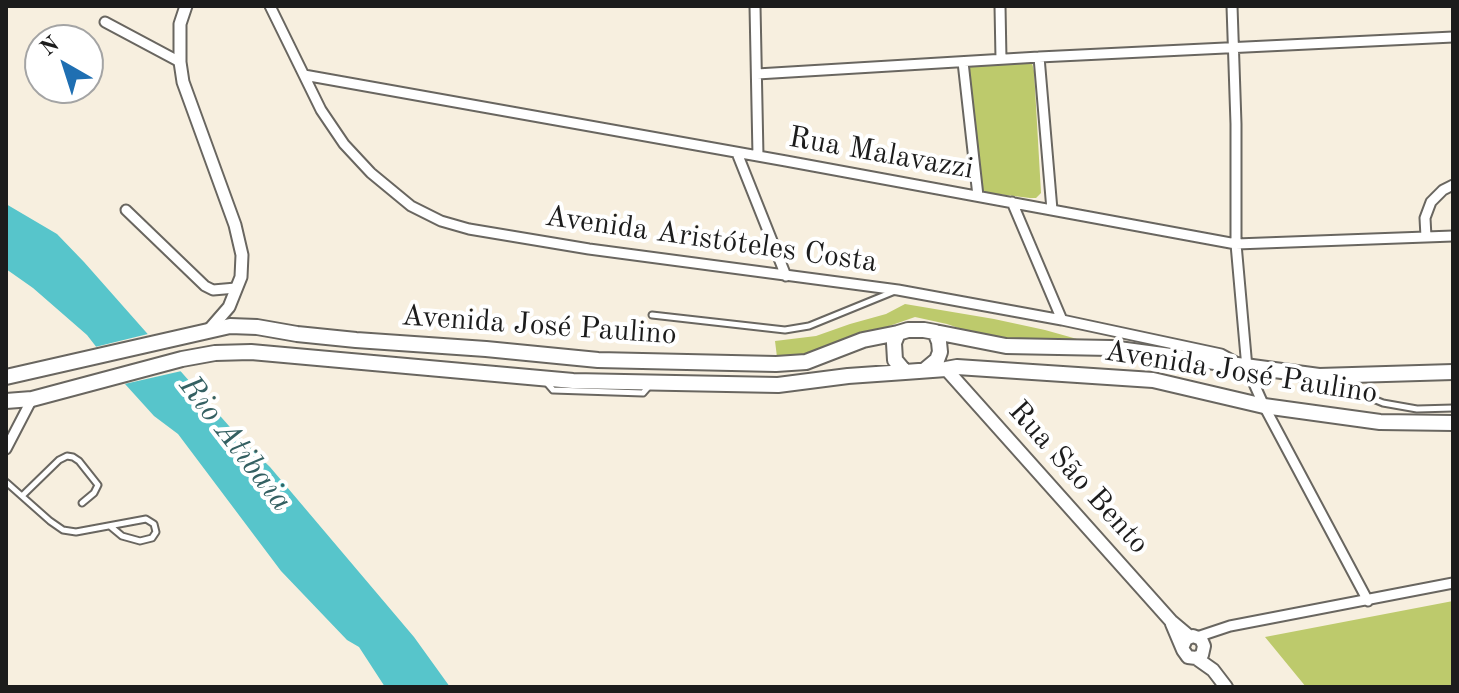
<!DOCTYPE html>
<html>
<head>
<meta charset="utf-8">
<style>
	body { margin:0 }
	#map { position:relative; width:1459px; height:693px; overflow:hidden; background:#f7efdf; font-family:"Old Standard TT",serif }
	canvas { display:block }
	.frame { position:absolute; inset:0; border:8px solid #1c1c1c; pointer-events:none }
	.north { position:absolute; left:24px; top:24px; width:80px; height:80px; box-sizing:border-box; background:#fff; border:2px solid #a4a4a4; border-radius:50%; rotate:321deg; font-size:22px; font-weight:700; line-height:32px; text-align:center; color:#1c1c1c }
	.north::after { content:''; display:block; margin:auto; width:28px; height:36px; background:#1f6fb2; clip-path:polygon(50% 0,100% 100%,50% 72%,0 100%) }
</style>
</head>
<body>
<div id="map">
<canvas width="1459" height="693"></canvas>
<div class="frame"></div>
<div class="north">N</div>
</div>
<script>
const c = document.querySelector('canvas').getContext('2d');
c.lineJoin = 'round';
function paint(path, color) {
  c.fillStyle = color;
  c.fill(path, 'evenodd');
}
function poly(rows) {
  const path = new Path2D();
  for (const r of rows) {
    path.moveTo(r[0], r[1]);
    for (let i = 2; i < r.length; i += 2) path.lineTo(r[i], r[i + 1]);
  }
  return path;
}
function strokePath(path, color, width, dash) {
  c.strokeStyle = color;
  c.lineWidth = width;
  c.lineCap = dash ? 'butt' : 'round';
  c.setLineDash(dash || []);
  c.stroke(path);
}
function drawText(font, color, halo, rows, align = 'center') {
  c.font = font + ' "Old Standard TT",serif';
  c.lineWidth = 8;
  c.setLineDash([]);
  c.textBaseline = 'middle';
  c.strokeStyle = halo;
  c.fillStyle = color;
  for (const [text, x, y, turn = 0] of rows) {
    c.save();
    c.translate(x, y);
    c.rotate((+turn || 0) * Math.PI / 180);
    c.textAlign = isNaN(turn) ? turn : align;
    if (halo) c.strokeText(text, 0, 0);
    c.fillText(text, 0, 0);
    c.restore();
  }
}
const green = poly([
	[1029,61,1032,63,1034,71,1041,193,1036,198,1030,198,982,192,980,189,969,68,970,65],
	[905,304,994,319,1045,330,1134,355,987,338,947,324,915,317,803,356,777,357,775,341,816,336,850,324,886,314],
	[1453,601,1453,687,1306,687,1265,637]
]);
const water = poly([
	[6,204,57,234,84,262,237,435,270,467,414,637,450,687,385,687,359,647,347,640,281,571,178,434,154,416,125,384,87,335,33,288,6,269]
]);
const pier = poly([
	[152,333,186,370,120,385,91,348]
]);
const service = poly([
	[652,315,785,330,809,326,895,291],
	[1327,380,1383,403,1417,409,1453,408],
	[547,383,553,390,643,393,650,385],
	[6,482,50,521,63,530,76,532,146,519,154,524,156,532,152,538,140,541,122,536,110,526],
	[22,496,59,460,67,456,73,457,79,461,98,485,94,493,82,503]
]);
const minor = poly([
	[270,6,321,110,344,144,371,173,411,206,441,221,469,229,589,249,898,290,1062,320,1221,354,1234,361],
	[755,6,758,156],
	[1000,6,1001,59],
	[1232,6,1236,124,1236,244,1247,368,1264,406,1368,601],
	[105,22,180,62],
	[1039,57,1052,210],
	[963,62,978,196],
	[757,74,1039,57,1453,37],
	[304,75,786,161,1236,244,1453,236],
	[737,153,786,276],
	[1012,202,1062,320],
	[126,210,205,286,213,290,236,288],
	[1426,237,1425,218,1431,202,1443,190,1453,185],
	[6,449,32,399],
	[1197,637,1230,626,1453,583]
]);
const tertiary = poly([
	[186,6,180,24,180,62,183,82,235,225,242,255,241,277,229,307,209,330]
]);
const secondary = poly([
	[946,369,1171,621,1190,637],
	[1172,624,1183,650,1188,657,1196,658,1202,655,1204,646,1201,639,1193,636,1186,639,1183,646],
	[1196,658,1213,670,1226,687]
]);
const primary = poly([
	[935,332,1006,346,1111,348,1319,376,1453,372],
	[925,370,937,360,940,352,939,342,935,332,924,330,908,330,898,333,894,343,895,360,905,372,946,369,957,367,1153,380,1264,406,1380,422,1453,423],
	[6,377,230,326,257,327,297,334,356,340,486,349,598,360,776,364,806,362,863,340,898,333],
	[6,401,32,399,182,359,215,353,251,352,573,381,778,385,848,376,905,372]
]);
const streetNames = [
	["Rua Malavazzi",881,154,10],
	["Avenida Aristóteles Costa",711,240,8],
	["Avenida José Paulino",539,326,4],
	["Avenida José Paulino",1241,373,9],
	["Rua São Bento",1078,478,48]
];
const waterNames = [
	["Rio Atibaia",235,444,52]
];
paint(green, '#bdca6c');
paint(water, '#57c5cb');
paint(pier, '#f7efdf');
strokePath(service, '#696660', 9);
strokePath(minor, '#696660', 13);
strokePath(tertiary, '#696660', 15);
strokePath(secondary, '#696660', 16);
strokePath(primary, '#696660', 18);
strokePath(service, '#fff', 5);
strokePath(minor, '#fff', 9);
strokePath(tertiary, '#fff', 11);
strokePath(secondary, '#fff', 12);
strokePath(primary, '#fff', 14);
drawText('30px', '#1c1c1c', '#fff', streetNames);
drawText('italic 32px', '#346062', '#fff', waterNames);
</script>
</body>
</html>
